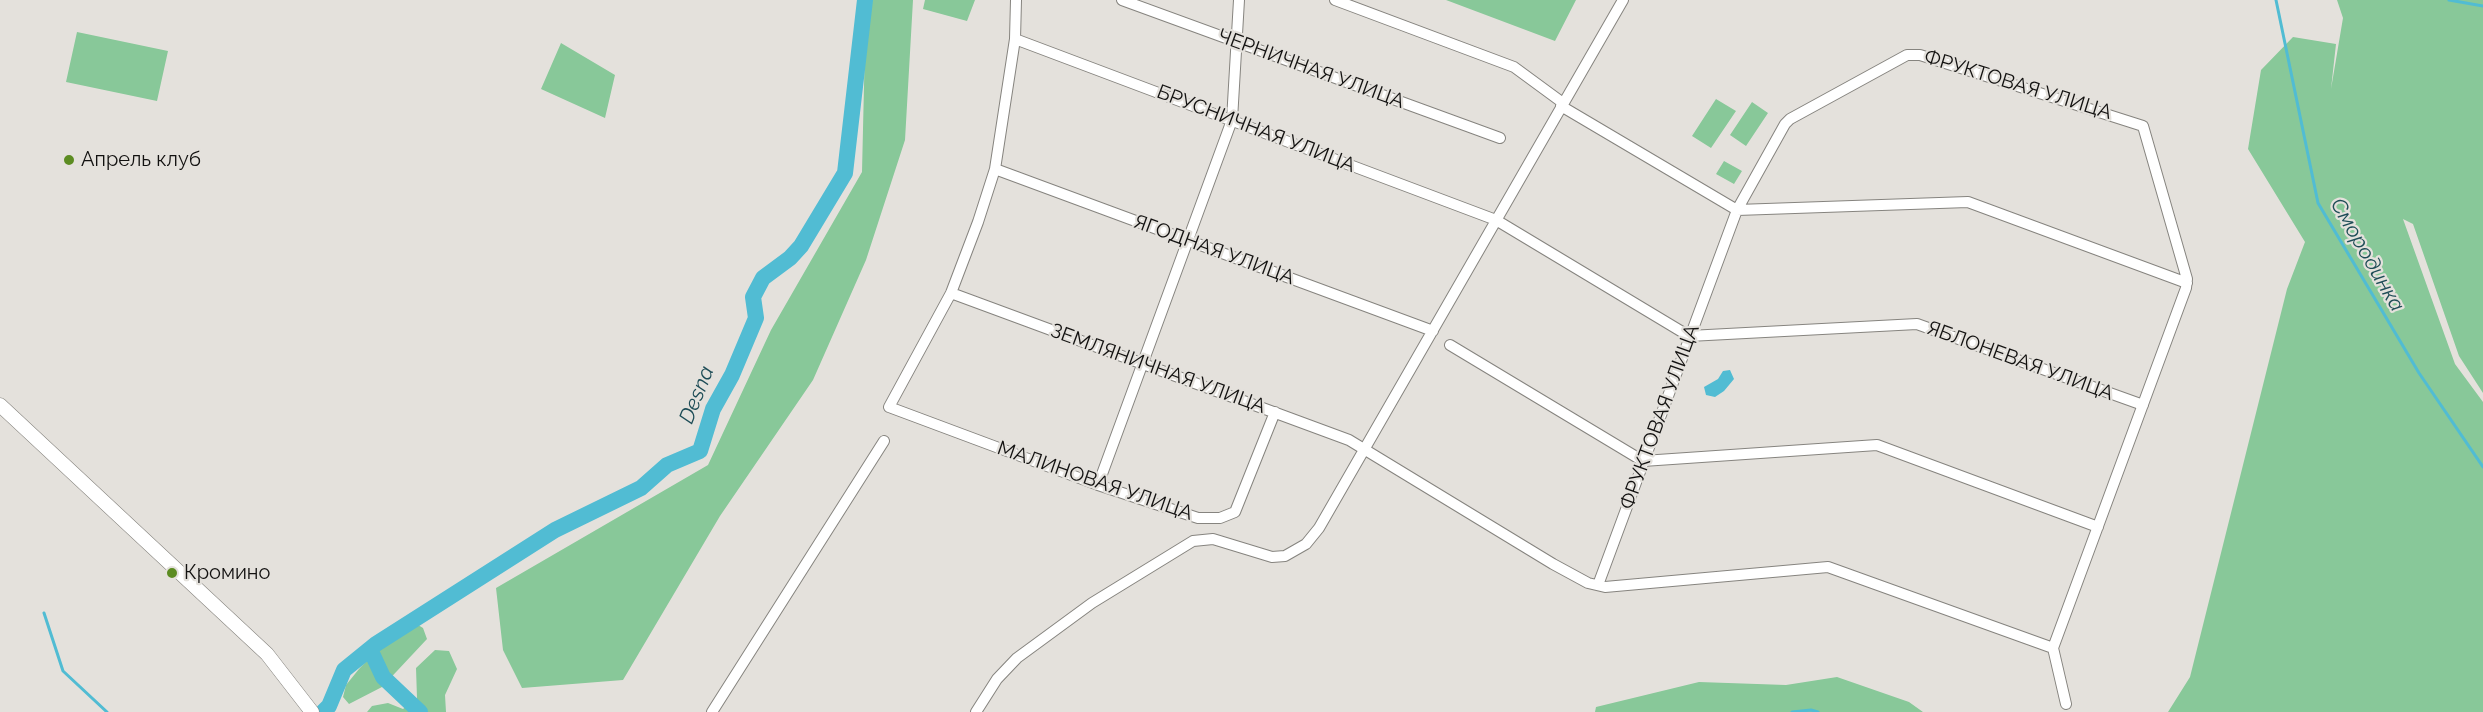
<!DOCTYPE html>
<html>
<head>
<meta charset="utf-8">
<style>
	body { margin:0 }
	canvas { display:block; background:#e4e1dc }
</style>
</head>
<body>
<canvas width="2483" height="712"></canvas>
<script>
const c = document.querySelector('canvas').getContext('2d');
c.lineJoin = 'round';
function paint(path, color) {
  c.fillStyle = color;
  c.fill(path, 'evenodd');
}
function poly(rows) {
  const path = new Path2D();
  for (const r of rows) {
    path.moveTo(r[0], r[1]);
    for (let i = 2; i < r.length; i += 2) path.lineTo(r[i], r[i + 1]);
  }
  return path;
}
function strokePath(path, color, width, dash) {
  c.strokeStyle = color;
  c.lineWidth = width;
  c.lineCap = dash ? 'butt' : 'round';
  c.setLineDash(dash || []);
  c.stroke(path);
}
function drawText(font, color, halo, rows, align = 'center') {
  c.font = font + ' Raleway,sans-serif';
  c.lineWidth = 4.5;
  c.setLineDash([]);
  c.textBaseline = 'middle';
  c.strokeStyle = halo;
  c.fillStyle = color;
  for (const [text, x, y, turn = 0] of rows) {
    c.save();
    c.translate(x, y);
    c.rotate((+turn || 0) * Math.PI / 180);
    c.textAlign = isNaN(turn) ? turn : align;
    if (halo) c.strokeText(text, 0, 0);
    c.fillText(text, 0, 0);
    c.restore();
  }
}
const green = poly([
	[866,0,913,0,905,140,866,260,813,380,720,516,623,680,522,688,503,650,496,588,708,465,771,330,862,172],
	[925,0,975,0,967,21,923,9],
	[1446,0,1576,0,1555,41],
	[2337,0,2483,0,2483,393,2459,356,2413,224,2403,219,2455,364,2483,402,2483,712,2168,712,2190,677,2287,289,2305,242,2248,149,2261,70,2293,37,2336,44,2331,89,2343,18],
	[77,32,168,51,157,101,66,82],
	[561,43,615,75,605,118,541,89],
	[1716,99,1736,111,1711,148,1692,136],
	[1752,102,1768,113,1746,146,1730,135],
	[1724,161,1742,171,1734,184,1716,174],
	[415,623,423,628,427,639,382,687,349,704,343,697,346,685,359,669,381,646],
	[435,650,449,651,457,669,445,695,446,712,367,712,372,706,388,703,403,709,417,698,416,668],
	[1837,677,1909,702,1923,712,1595,712,1596,707,1699,682,1786,685]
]);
const water = poly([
	[1730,370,1734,379,1724,391,1715,397,1706,395,1704,387,1718,379,1723,371]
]);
const stream = poly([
	[2276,0,2318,203,2419,373,2483,467],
	[2449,0,2483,6],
	[44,613,63,671,107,712],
	[1792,712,1811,710,1818,712]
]);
const river = poly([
	[370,649,383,677,420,712],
	[323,712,329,706,344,670,376,644,555,530,641,488,667,465,700,451,713,409,732,375,756,318,753,297,763,278,790,258,801,246,845,173,865,0]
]);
const minor = poly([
	[1016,0,1015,39,995,169,978,222,951,293,889,407,1098,485,1198,518,1220,518,1235,512,1275,412],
	[1122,0,1500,138],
	[1335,0,1514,67,1563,103],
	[1015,39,1496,220,1689,336,1917,324,2143,405],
	[1561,106,1737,210,1968,202,2187,283],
	[995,169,1433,331],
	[951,293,1349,440,1553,564,1588,583,1605,587,1828,567,2053,648],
	[1450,345,1643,461,1877,445,2098,527],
	[1098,485,1232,120,1239,0],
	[1598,585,1737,210,1785,124,1790,119,1907,55,1920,55,2143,126,2187,279,2186,288,2053,648,2066,704],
	[712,712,884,441],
	[976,712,997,679,1017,658,1092,603,1193,541,1213,539,1272,557,1285,556,1306,544,1319,528,1623,0]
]);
const tertiary = poly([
	[0,405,267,654,312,712]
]);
const markers = [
	[69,160,6,"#5c8c22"],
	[172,573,6,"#5c8c22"]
];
const streetNames = [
	["ЧЕРНИЧНАЯ УЛИЦА",1311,69,20],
	["ФРУКТОВАЯ УЛИЦА",2018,85,17],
	["БРУСНИЧНАЯ УЛИЦА",1256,129,21],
	["ЯГОДНАЯ УЛИЦА",1214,250,20],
	["ЯБЛОНЕВАЯ УЛИЦА",2020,361,20],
	["ЗЕМЛЯНИЧНАЯ УЛИЦА",1158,369,20],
	["ФРУКТОВАЯ УЛИЦА",1660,417,-70],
	["МАЛИНОВАЯ УЛИЦА",1095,481,19]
];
const poiNames = [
	["Апрель клуб",81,160],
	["Кромино",184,573]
];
const waterNames = [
	["Смородинка",2367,255,60],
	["Desna",697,395,-68]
];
paint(green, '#88c899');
paint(water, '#51bcd3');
strokePath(stream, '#51bcd3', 3);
strokePath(river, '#51bcd3', 16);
strokePath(minor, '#86847f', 12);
strokePath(tertiary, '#86847f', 15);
strokePath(minor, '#fff', 10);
strokePath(tertiary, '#fff', 14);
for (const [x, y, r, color] of markers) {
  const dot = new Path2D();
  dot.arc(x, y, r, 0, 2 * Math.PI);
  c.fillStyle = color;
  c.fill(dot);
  strokePath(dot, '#e4e1dc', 2);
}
drawText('20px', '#121110', '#e4e1dc', streetNames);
drawText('20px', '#121110', '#e4e1dc', poiNames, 'left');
drawText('italic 21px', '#1d4c56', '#e4e1dc', waterNames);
</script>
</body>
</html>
